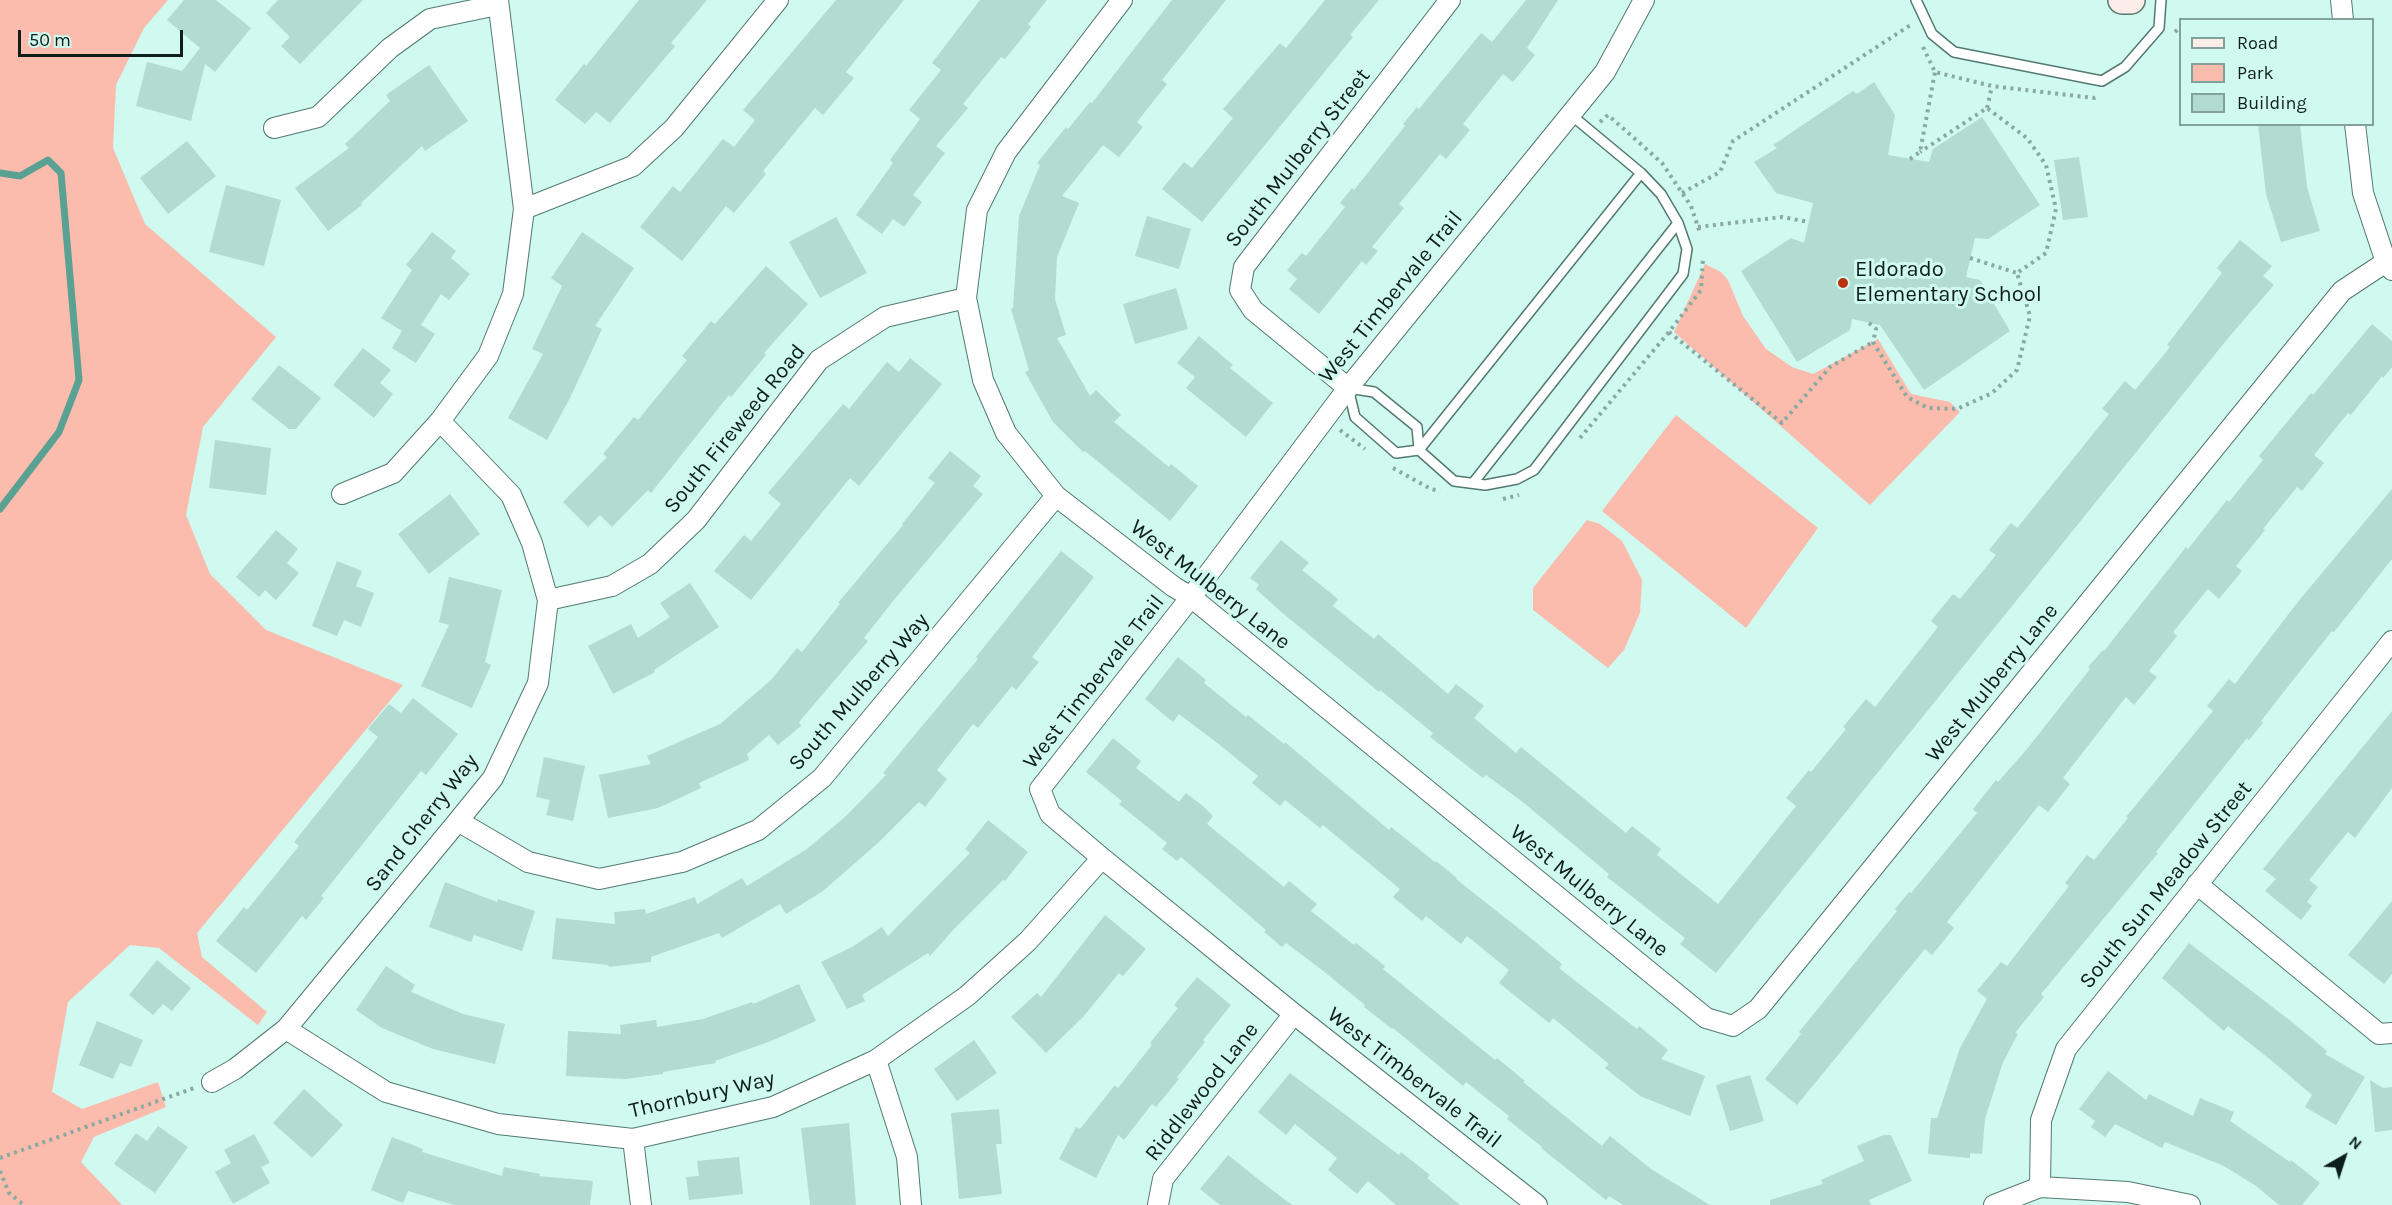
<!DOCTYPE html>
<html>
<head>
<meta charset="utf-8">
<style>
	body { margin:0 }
	#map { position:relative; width:2392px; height:1205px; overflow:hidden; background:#d0f9f0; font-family:Karla,sans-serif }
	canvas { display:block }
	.legend { position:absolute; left:2179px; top:18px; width:195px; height:108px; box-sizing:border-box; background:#d0f9f0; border:2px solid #82a19b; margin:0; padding:8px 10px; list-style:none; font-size:18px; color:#0e1e1b }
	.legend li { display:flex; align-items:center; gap:12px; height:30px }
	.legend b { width:30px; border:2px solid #82a19b }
	.north { position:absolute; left:2314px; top:1127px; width:60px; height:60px; -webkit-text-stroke:4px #d0f9f0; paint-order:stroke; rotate:39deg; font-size:16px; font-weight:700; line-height:24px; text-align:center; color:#0e1e1b }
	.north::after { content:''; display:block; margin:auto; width:21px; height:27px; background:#0e1e1b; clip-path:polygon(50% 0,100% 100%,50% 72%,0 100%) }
	.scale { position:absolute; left:18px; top:30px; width:165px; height:27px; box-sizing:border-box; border:3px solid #0e1e1b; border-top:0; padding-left:8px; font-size:18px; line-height:21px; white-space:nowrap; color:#0e1e1b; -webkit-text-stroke:4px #d0f9f0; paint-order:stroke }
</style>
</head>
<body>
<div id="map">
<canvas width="2392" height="1205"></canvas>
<ul class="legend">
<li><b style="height:8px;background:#fdede9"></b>Road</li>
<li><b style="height:16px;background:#fbbcad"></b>Park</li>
<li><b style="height:16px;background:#b2dbd1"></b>Building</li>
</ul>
<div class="north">N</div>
<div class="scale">50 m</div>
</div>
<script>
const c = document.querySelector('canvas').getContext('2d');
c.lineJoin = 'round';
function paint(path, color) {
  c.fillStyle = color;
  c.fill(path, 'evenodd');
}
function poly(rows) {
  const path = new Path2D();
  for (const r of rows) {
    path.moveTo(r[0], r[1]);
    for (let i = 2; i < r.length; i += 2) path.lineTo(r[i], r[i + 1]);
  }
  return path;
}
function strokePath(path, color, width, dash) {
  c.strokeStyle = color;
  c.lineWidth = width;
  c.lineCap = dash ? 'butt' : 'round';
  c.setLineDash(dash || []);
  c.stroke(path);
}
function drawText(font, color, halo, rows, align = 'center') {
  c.font = font + ' Karla,sans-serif';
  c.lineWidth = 6;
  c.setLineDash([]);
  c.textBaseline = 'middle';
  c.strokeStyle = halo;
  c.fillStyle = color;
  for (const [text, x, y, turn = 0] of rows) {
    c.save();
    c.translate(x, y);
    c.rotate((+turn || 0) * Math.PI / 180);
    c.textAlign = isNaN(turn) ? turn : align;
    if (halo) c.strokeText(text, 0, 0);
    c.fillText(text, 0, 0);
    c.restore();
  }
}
const green = poly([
	[0,0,168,0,144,28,116,85,113,148,145,224,276,337,203,427,186,515,210,574,266,630,403,685,197,933,202,957,267,1012,258,1025,159,948,130,945,68,1002,52,1092,82,1109,158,1082,166,1107,94,1137,81,1162,122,1205,0,1205],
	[1705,264,1721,272,1728,280,1743,316,1766,349,1792,367,1813,374,1878,339,1911,394,1950,402,1960,412,1870,505,1674,332],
	[1676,415,1818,528,1746,628,1602,511],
	[1587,520,1600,524,1622,541,1642,580,1640,613,1624,650,1608,668,1533,610,1533,588]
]);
const stream = poly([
	[0,173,20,176,48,160,61,173,79,380,59,432,0,509]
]);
const building = poly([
	[184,0,216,0,251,28,215,72,205,64,191,121,136,106,147,62,182,71,200,48,167,20],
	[278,0,363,0,300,64,281,46,290,37,266,13],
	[639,0,707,0,671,43,675,46,610,123,596,112,585,124,555,100,584,64,586,66],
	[836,0,904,0,846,72,854,78,823,115,815,108,763,171,766,174,734,213,726,206,682,261,640,227,673,186,680,192,723,139,734,147,755,120,743,110],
	[980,0,1047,0,1028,24,1031,27,1005,59,1001,57,963,104,968,108,936,146,945,153,913,195,922,202,904,227,893,219,882,234,856,215,893,163,890,160,920,119,909,110,941,70,932,63],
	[1172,0,1226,0,1162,80,1167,84,1137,122,1143,127,1119,157,1103,145,1062,196,1079,203,1057,257,1055,299,1066,335,1057,338,1090,396,1096,390,1121,415,1114,422,1169,467,1171,464,1198,486,1170,521,1085,451,1083,452,1053,422,1025,372,1029,370,1011,309,1013,308,1019,216,1040,165,1037,163,1066,127,1068,129,1090,102,1092,103],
	[1325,0,1379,0,1350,35,1353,37,1202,222,1162,189,1184,162,1192,168,1233,118,1223,109,1280,43,1286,48],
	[1526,0,1558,0,1527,48,1535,55,1513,82,1503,74,1463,124,1470,130,1446,159,1440,154,1399,204,1404,208,1372,247,1378,251,1366,265,1362,261,1319,314,1289,289,1297,279,1287,270,1302,253,1306,256,1345,207,1340,203,1352,188,1354,190,1405,126,1403,124,1417,107,1419,109,1481,33,1492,42],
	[429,65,468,121,425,151,422,146,361,203,362,205,328,231,295,188,349,148,345,144,390,101,386,95],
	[1874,82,1895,115,1888,155,1929,162,1933,149,1982,117,2040,205,1988,239,1975,238,1966,277,1980,280,2010,331,1924,390,1880,325,1852,319,1850,330,1797,362,1741,271,1791,238,1804,243,1813,203,1776,193,1754,162,1777,148,1773,145,1853,91,1857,94],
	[2258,124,2300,124,2307,187,2320,231,2281,242,2266,194],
	[187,141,216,176,168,214,140,178],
	[2079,157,2088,217,2063,220,2054,160],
	[226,185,281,200,264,266,209,252],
	[1147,216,1191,229,1179,269,1135,256],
	[836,217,867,273,820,298,789,242],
	[432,232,456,251,451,258,470,274,449,300,441,294,421,325,435,334,416,363,392,348,402,331,381,318,412,270,406,265],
	[582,232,634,268,595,326,602,329,570,398,547,440,508,418,543,354,532,349,562,286,551,278],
	[2240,240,2272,266,2263,276,2274,285,2229,337,1716,973,1680,944,1685,938,1607,877,1609,874,1524,803,1486,775,1483,778,1430,737,1433,733,1380,690,1379,692,1280,611,1256,589,1259,585,1250,578,1281,540,1309,563,1302,570,1338,599,1333,606,1374,639,1378,634,1448,694,1456,684,1484,706,1474,718,1516,753,1521,747,1626,833,1632,826,1661,849,1657,855,1718,904,1796,806,1786,798,1809,770,1811,772,1846,729,1843,727,1866,699,1875,707,1938,627,1931,621,1953,594,1960,599,1996,555,1989,550,2011,523,2017,528,2052,485,2109,414,2102,409,2125,381,2135,390,2170,347,2167,345,2222,273,2217,268],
	[766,266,808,304,764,353,766,355,731,397,729,395,651,493,648,490,612,527,600,515,588,527,563,502,607,457,603,454,634,417,638,420,687,360,682,356,711,321,715,324],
	[1176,288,1188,329,1135,344,1123,304],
	[2372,324,2392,341,2392,367,2383,378,2382,376,2351,415,2348,413,2314,455,2324,463,2302,491,2297,487,2263,529,2265,530,2236,566,2242,571,2219,599,2208,589,2173,632,2177,636,2149,671,2157,677,2134,705,2126,697,2063,778,2070,784,2048,812,2039,805,1947,922,1954,928,1932,955,1925,949,1797,1105,1765,1079,1801,1034,1799,1032,1897,911,1895,909,1909,892,1911,893,1977,813,1973,809,1996,780,1998,782,2027,749,2090,669,2088,667,2103,650,2104,651,2186,547,2188,549,2227,500,2229,502,2263,460,2259,456,2311,393,2313,395],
	[1199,336,1233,365,1230,368,1273,403,1246,437,1186,388,1195,377,1177,363],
	[363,348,391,370,380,383,393,394,374,418,333,385],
	[910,358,942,384,859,486,850,478,751,600,714,571,744,535,751,541,781,504,768,493,843,404,849,409,887,362,899,372],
	[279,365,321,398,296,429,289,429,251,399],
	[215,440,271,448,266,495,209,488],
	[950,451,981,476,973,486,983,494,893,601,864,638,868,641,799,722,801,726,778,745,769,735,747,754,749,760,699,783,701,788,658,808,608,818,599,775,651,764,647,756,720,724,771,680,797,648,802,652,840,604,838,603,903,525,902,524,935,483,928,478],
	[2392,489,2392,559,2334,632,2332,631,2297,675,2261,721,2263,723,2249,740,2247,738,2156,852,2158,853,2041,994,2044,997,2015,1033,2018,1034,2003,1062,1985,1119,1982,1154,1970,1153,1970,1158,1928,1154,1931,1118,1937,1118,1960,1048,1987,999,1977,991,2001,962,2007,966,2069,886,2065,883,2087,855,2094,860,2128,818,2126,817,2213,711,2207,706,2229,679,2235,684,2297,603],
	[450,494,480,534,429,574,398,534],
	[276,530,298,549,287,563,299,573,276,600,265,590,259,597,236,577],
	[1061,551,1094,577,1032,657,1039,662,1016,690,1012,686,978,728,973,724,937,770,947,779,925,807,919,802,879,842,823,891,786,914,780,904,722,938,719,933,651,957,651,962,609,967,608,965,552,959,556,918,615,924,614,912,645,909,646,914,695,897,697,904,742,878,747,886,807,849,846,816,886,775,883,773,978,659,976,657],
	[337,561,362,571,356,586,374,593,361,627,344,620,337,636,312,626],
	[449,577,502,590,485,662,491,665,472,708,421,686,449,625,439,622],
	[690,583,719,627,654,670,655,672,613,694,588,646,631,624,638,638,670,617,660,603],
	[1178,657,1206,680,1204,683,1246,717,1248,715,1284,744,1285,742,1389,830,1391,827,1435,862,1436,861,1457,878,1456,879,1527,935,1562,964,1559,968,1601,1001,1637,1029,1639,1026,1668,1050,1661,1059,1705,1076,1690,1116,1640,1096,1605,1068,1609,1064,1553,1018,1549,1023,1499,983,1509,970,1467,936,1461,944,1426,916,1422,921,1393,897,1400,889,1323,825,1320,828,1285,800,1280,806,1252,783,1258,776,1216,742,1179,714,1173,722,1145,699],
	[413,698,458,734,426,775,421,771,321,896,324,898,306,920,302,916,256,973,216,941,244,907,247,910,299,846,294,842,378,737,368,729,389,704,401,713],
	[2392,711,2392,788,2355,838,2348,832,2309,880,2318,887,2307,902,2312,906,2301,920,2265,891,2276,879,2263,869],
	[1113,738,1141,761,1136,768,1179,802,1186,793,1203,806,1213,816,1207,824,1284,887,1289,881,1317,904,1311,911,1354,945,1356,943,1385,966,1383,969,1495,1060,1497,1058,1525,1081,1523,1082,1602,1146,1610,1136,1651,1169,1710,1205,1623,1205,1609,1196,1606,1200,1541,1148,1542,1147,1507,1119,1509,1116,1466,1082,1463,1086,1393,1028,1392,1029,1364,1007,1365,1005,1322,970,1286,943,1282,947,1264,932,1266,930,1181,857,1177,861,1162,849,1167,843,1119,804,1122,801,1086,772],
	[544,757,585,766,573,821,546,815,550,800,536,797],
	[988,820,1028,852,1005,881,1003,880,954,929,930,956,928,953,862,995,865,1001,847,1009,821,962,852,947,882,927,888,936,970,853,965,849],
	[445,882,497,902,498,899,535,911,522,951,474,935,471,942,429,927],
	[2392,901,2392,974,2384,984,2348,955],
	[1105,915,1146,949,1123,976,1119,973,1083,1017,1046,1053,1011,1017,1037,993,1041,997],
	[2189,943,2292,1022,2327,1051,2325,1054,2365,1077,2336,1125,2305,1107,2312,1095,2272,1061,2228,1026,2224,1031,2162,978],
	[157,960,191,988,172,1011,163,1004,153,1015,129,995],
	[386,966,415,985,411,992,463,1014,505,1024,495,1064,433,1049,382,1028,356,1010],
	[1197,977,1231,1005,1203,1040,1205,1042,1177,1077,1179,1079,1156,1107,1152,1104,1124,1140,1118,1135,1096,1178,1059,1159,1076,1127,1080,1129,1115,1085,1118,1088,1152,1045,1150,1043,1178,1008,1174,1005],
	[799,984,816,1021,771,1041,715,1061,716,1063,663,1072,663,1074,626,1079,566,1076,568,1031,621,1034,620,1025,656,1020,657,1027,703,1019,752,1002,753,1004],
	[97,1021,143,1040,131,1067,120,1063,113,1079,79,1065],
	[974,1040,997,1073,957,1101,934,1069],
	[2108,1071,2146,1100,2149,1094,2193,1116,2200,1098,2234,1112,2230,1121,2290,1162,2291,1160,2320,1183,2302,1205,2279,1205,2256,1186,2224,1166,2165,1142,2162,1148,2115,1124,2105,1137,2091,1127,2095,1121,2079,1109],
	[1290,1073,1399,1155,1401,1152,1430,1175,1427,1178,1460,1205,1396,1205,1368,1181,1357,1194,1328,1170,1337,1158,1295,1124,1286,1135,1258,1112],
	[1750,1075,1764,1121,1730,1131,1716,1085],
	[2370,1080,2383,1088,2392,1087,2392,1130,2375,1132],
	[304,1089,343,1125,312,1158,273,1123],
	[999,1109,1002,1144,996,1144,1002,1194,959,1199,951,1113],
	[849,1123,856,1205,810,1205,801,1128],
	[158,1126,188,1147,155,1193,114,1164,136,1133,147,1141],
	[254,1134,270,1163,261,1167,270,1183,233,1204,215,1172,231,1163,224,1150],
	[1884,1135,1891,1135,1912,1181,1869,1200,1871,1205,1770,1205,1770,1200,1823,1184,1821,1180,1864,1161,1857,1146],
	[392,1137,423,1149,422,1152,502,1176,504,1167,540,1174,539,1176,593,1181,590,1205,454,1205,408,1191,403,1203,371,1190],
	[1228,1155,1263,1183,1292,1205,1220,1205,1200,1189],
	[739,1157,743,1194,689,1200,686,1177,699,1176,697,1161]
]);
const path = poly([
	[2175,32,2180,27],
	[1923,47,1935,72,1992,86,2094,98,2098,97],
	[1987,108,1992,86],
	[1600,122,1608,115,1662,163,1691,206,1700,233],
	[1910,159,1920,152,1935,72],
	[1682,193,1720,172,1733,141,1912,24],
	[1698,227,1782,217,1809,222],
	[1970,258,2017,273],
	[1869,323,1876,329,1873,342,1907,397,1928,408,1957,409,1992,393,2017,370,2030,316,2017,273,2046,253,2056,209,2046,165,2027,138,1987,108,1920,152],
	[1669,332,1782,423,1830,367,1873,342],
	[1340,430,1365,449],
	[1580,438,1669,332,1701,290,1703,258],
	[1393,468,1431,489,1440,491],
	[1503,499,1519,495],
	[0,1158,194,1088],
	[0,1171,9,1193,24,1205]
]);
const lane = poly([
	[1916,0,1932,34,1954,52,2102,81,2125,67,2159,28,2161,0],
	[1570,114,1641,173,1661,194,1678,223,1687,249,1683,274,1534,470,1517,479,1485,485,1454,481,1419,450,1417,427,1374,392,1348,388,1355,417,1396,453,1419,450,1641,173],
	[1473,483,1678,223]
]);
const street = poly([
	[1122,0,1006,152,977,210,966,298,983,380,1006,433,1056,496,1174,587,1191,597,1706,1018,1733,1026,1758,1009,2342,291,2386,262],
	[2341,0,2343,20],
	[2355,124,2363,193,2386,262,2392,270],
	[274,128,318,117,390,48,430,19,497,5],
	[524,209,633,166,674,128,778,0],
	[1348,388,1253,310,1240,290,1244,267,1450,0],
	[342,494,393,473,440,421,488,356,513,294,524,209,498,0],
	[548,600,612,586,650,564,696,520,819,360,885,317,966,298],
	[458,821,528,862,599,879,682,862,758,830,822,778,1056,496],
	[2197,884,2379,1034,2392,1033],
	[286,1029,386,1092,498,1124,633,1139,773,1107,876,1060,967,996,1028,941,1102,858],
	[876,1060,907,1157,911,1205],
	[212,1082,235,1069,286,1029,458,821,493,778,538,683,548,600,532,543,511,495,440,421],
	[633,1139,641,1205],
	[2040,1187,2041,1120,2066,1049,2392,641],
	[1158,1205,1163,1179,1294,1014],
	[1537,1205,1294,1014,1102,858,1050,814,1040,789,1191,597,1348,388,1605,72,1644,0],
	[1994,1205,2040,1187,2128,1192,2190,1205]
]);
const secondary = poly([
	[2122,0,2131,0]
]);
const markers = [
	[1843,283,6,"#bb310c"]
];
const streetNames = [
	["South Mulberry Street",1298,158,-52],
	["West Timbervale Trail",1391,297,-51],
	["South Fireweed Road",735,429,-51],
	["West Mulberry Lane",1210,585,38],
	["West Timbervale Trail",1094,682,-52],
	["West Mulberry Lane",1992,683,-51],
	["South Mulberry Way",859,692,-49],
	["Sand Cherry Way",422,823,-52],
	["South Sun Meadow Street",2166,885,-51],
	["West Mulberry Lane",1589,891,39],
	["West Timbervale Trail",1414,1078,38],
	["Riddlewood Lane",1202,1092,-52],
	["Thornbury Way",702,1095,-13]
];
const poiNames = [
	["Eldorado",1855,270],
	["Elementary School",1855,295]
];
paint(green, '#fbbcad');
strokePath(stream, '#58a193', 7);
paint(building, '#b2dbd1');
strokePath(lane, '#537971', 12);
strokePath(street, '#537971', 22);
strokePath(secondary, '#537971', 30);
strokePath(path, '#89a9a2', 4, [3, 4.5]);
strokePath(lane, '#fff', 9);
strokePath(street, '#fff', 20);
strokePath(secondary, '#fdede9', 27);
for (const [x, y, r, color] of markers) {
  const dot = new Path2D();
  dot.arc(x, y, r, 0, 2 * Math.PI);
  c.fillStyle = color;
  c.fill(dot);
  strokePath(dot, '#d0f9f0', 2);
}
drawText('22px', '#0e1e1b', '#d0f9f0', streetNames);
drawText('22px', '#0e1e1b', '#d0f9f0', poiNames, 'left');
</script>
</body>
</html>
